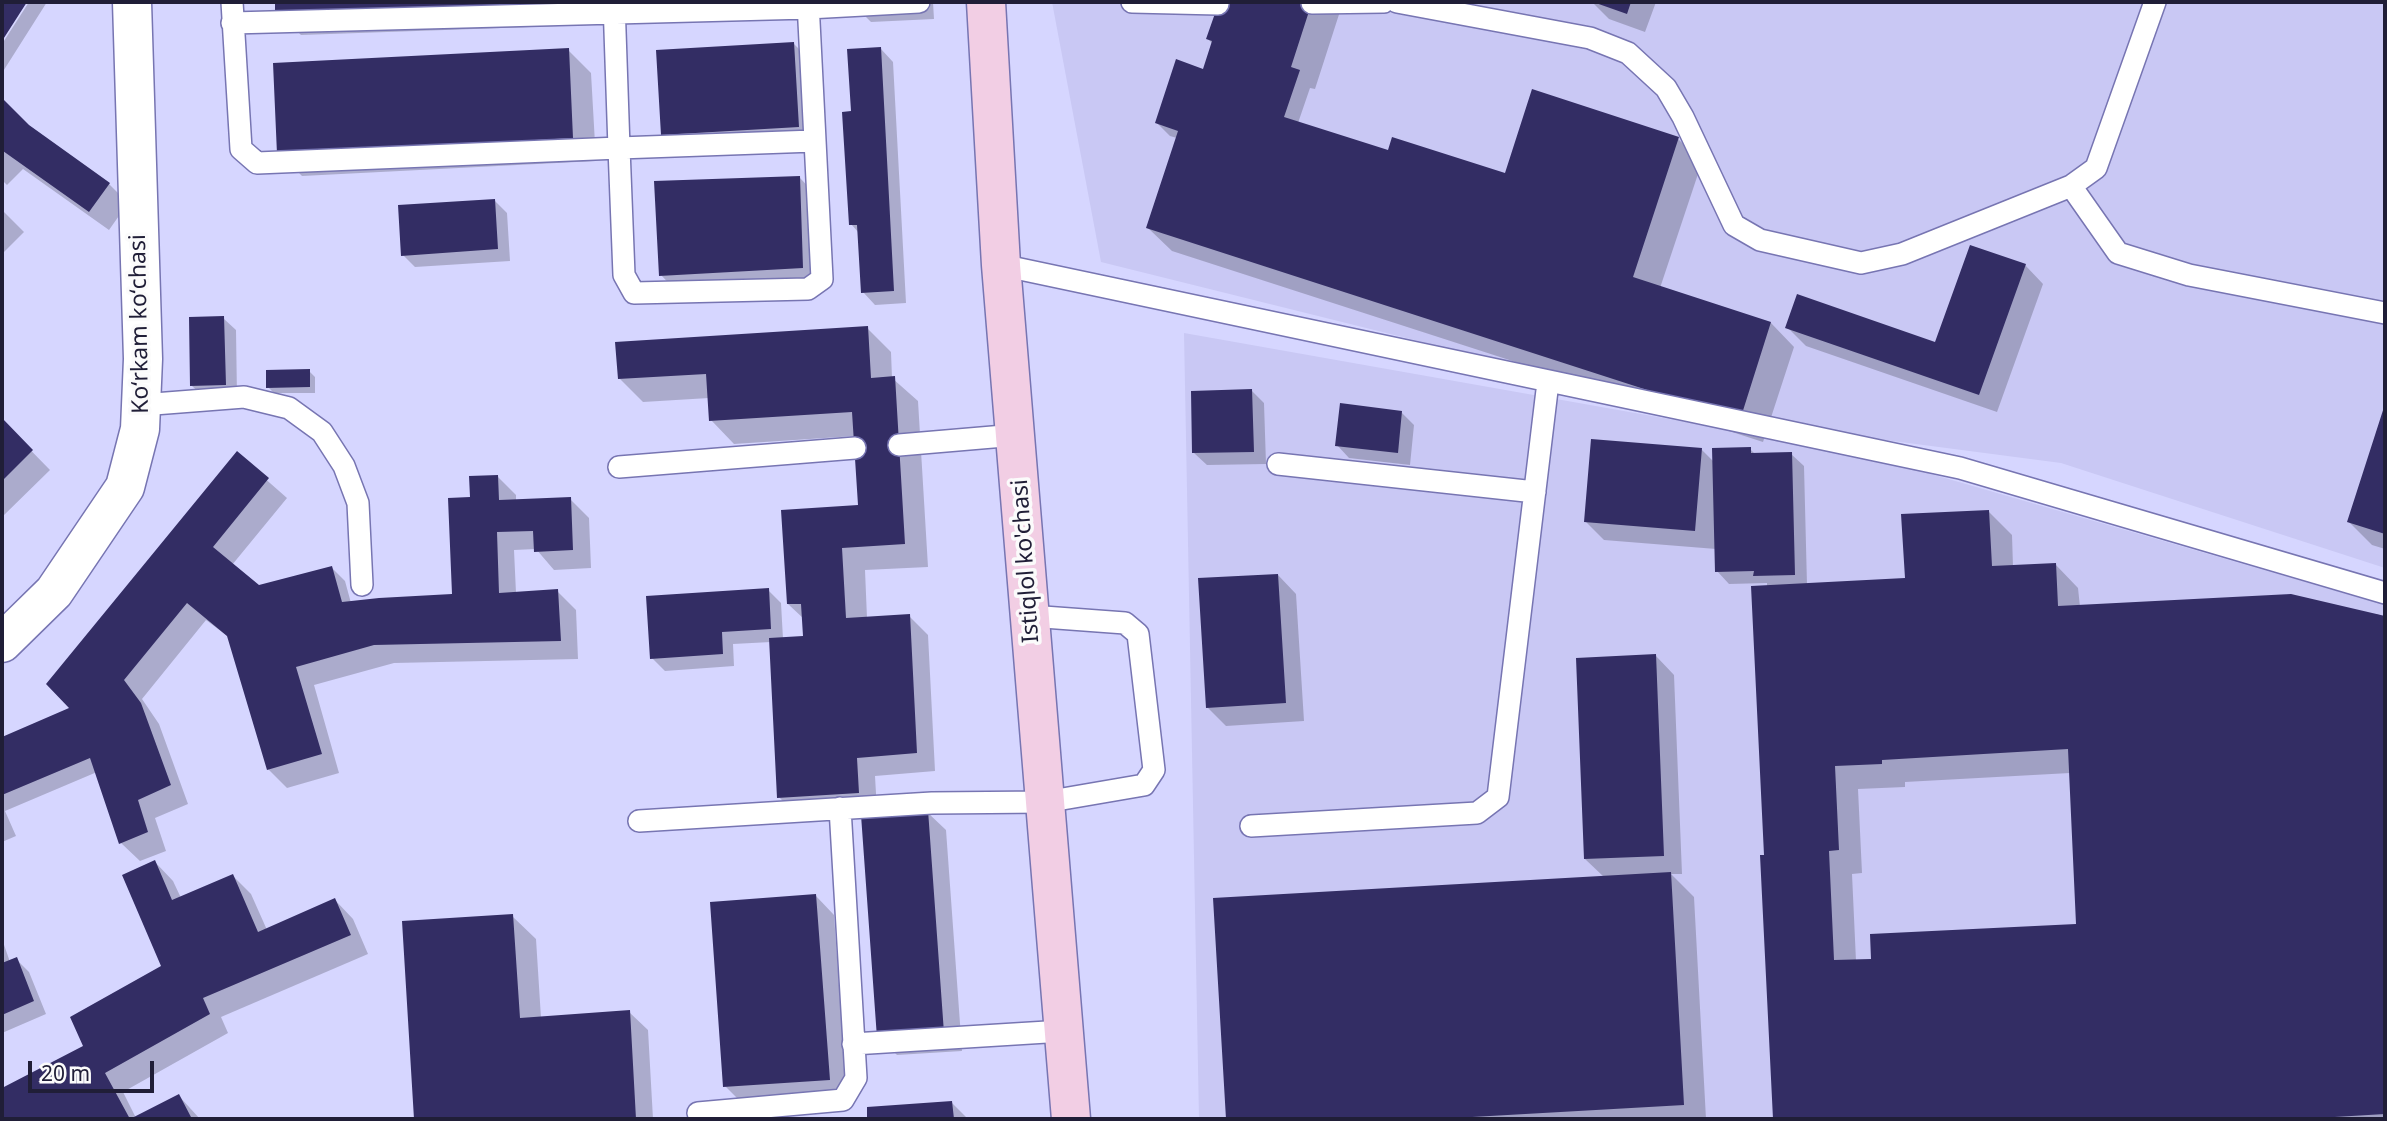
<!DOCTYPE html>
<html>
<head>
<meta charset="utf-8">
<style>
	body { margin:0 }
	#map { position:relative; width:2387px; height:1121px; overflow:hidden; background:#d6d6ff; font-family:"Noto Sans",sans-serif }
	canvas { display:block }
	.frame { position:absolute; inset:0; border:4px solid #201e37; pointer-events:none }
	.scale { position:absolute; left:28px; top:1061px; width:126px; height:32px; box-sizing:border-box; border:4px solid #201e37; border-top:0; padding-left:9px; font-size:21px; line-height:24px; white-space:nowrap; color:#201e37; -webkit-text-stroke:5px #fbfbfb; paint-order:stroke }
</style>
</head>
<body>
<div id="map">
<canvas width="2387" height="1121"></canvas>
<div class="frame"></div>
<div class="scale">20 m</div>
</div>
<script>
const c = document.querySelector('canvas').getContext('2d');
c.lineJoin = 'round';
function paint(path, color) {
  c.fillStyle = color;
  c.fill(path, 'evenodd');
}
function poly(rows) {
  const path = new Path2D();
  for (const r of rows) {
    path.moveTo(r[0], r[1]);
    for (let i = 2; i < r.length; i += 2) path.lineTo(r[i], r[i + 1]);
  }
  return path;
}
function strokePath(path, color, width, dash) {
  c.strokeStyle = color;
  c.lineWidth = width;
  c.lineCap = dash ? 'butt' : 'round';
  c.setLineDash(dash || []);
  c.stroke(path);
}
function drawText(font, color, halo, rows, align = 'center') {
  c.font = font + ' "Noto Sans",sans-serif';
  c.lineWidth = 7;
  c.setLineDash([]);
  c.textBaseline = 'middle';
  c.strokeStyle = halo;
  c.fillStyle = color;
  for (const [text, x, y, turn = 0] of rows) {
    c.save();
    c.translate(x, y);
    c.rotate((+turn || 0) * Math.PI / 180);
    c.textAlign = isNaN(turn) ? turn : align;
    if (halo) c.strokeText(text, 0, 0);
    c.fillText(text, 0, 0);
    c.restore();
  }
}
const built = poly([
	[1052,2,2385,2,2385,568,2061,463,1740,421,1101,262],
	[1184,333,1855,452,2385,605,2385,1119,1199,1119]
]);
const shadow = poly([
	[29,2,47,2,2,73,2,44],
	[277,2,588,2,589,25,301,35,277,12],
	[851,2,933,2,934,19,871,22],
	[1220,2,1343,2,1315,89,1310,88,1298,123,1389,153,1506,176,1678,139,1702,162,1660,288,1771,323,1794,347,1763,442,1172,251,1148,228,1177,138,1170,136,1157,123,1204,71,1213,44,1208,39],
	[1592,2,1656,2,1645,32,1609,19],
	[794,44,812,62,817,145,681,153,663,134],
	[881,49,893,62,906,303,875,305,863,292,859,233,851,224,853,113],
	[568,50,591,73,596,161,302,176,279,153],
	[2,101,28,126,109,184,128,203,109,230,23,169,7,185,2,180],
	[800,178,818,197,821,286,679,294,661,275],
	[495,201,507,213,510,261,415,267,403,255],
	[2,210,24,232,2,254],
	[2025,265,2043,284,1997,412,1806,346,1787,327,1936,344],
	[223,318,236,330,237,397,205,398,192,386],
	[867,328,891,352,892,378,918,401,928,567,865,570,867,618,909,616,928,635,935,771,875,776,877,811,797,816,779,797,771,642,733,644,734,666,665,671,652,658,768,590,781,603,783,639,807,637,804,619,788,604,860,507,855,436,734,444,711,420,709,398,643,402,619,378],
	[309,371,315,377,315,393,274,393,268,387],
	[1251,390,1264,403,1266,464,1207,465,1194,453],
	[2385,408,2385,549,2372,545,2349,522],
	[1401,412,1414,425,1410,465,1349,458,1337,445],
	[2,421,50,470,2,517],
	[1701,449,1714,462,1750,449,1756,455,1791,454,1804,466,1807,585,1906,579,1988,511,2012,535,2013,567,2055,564,2078,588,2080,607,2377,614,2385,618,2385,1119,1775,1119,1762,856,1766,856,1767,583,1729,584,1717,571,1716,549,1604,540,1586,522],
	[2070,773,2078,925,1873,960,1856,961,1852,874,1862,873,1858,789,1905,787,1905,782],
	[237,454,287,498,232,565,259,587,332,568,345,581,351,603,453,596,472,499,498,477,516,495,516,501,570,499,589,518,591,568,554,570,536,549,514,550,516,593,557,591,576,610,578,659,394,663,314,685,339,773,287,788,268,769,230,638,206,620,142,699,159,724,188,804,155,818,166,851,140,861,121,843,97,772,5,811,16,836,2,842,2,739,72,709],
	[1278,575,1296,594,1304,721,1226,726,1207,707],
	[1656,656,1674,675,1682,874,1671,874,1694,897,1706,1119,1227,1119,1215,899,1604,877,1585,859],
	[927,812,946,830,962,1051,897,1055,879,1037],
	[155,862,173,881,181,898,233,876,251,894,267,930,335,900,353,919,368,954,221,1017,228,1033,123,1092,136,1118,179,1096,200,1119,2,1119,2,1090,85,1046,163,967],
	[816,896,834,915,847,1098,744,1105,725,1086],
	[512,916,536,939,541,1018,629,1012,648,1030,653,1119,416,1119,404,923],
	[2,939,10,962,16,959,29,972,46,1014,2,1033],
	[952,1103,968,1119,869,1119,868,1109]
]);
const building = poly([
	[2,2,27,2,2,41],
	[275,2,525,2,525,4,275,13],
	[1219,2,1312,2,1291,67,1300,70,1284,117,1388,150,1392,137,1505,173,1532,89,1679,137,1633,277,1771,322,1740,420,1146,228,1178,131,1155,123,1176,59,1203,69,1212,41,1206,39],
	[1593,2,1631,2,1627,14],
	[794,42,799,127,661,135,656,50],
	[881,47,894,291,861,293,857,225,849,225,842,112,851,111,847,49],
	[569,48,573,138,277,154,273,63],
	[2,98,29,125,110,183,89,212,3,151,2,153],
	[800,176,803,268,659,276,654,181],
	[495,199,498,249,401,256,398,205],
	[1970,245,2026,264,1979,395,1785,328,1797,294,1935,342],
	[224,316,226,385,190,386,189,317],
	[868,326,871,378,895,376,905,544,842,548,846,618,910,614,917,753,857,758,859,793,777,798,769,638,803,636,801,604,787,604,781,510,858,505,852,412,709,421,706,374,618,379,615,342],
	[310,369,310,387,266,388,266,370],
	[1252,389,1254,452,1192,453,1191,391],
	[1340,403,1402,411,1398,453,1335,446],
	[2385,404,2385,534,2347,522],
	[2,418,33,450,2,481],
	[1591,439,1702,448,1695,531,1584,522],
	[1751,447,1751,453,1792,452,1795,575,1753,576,1754,571,1715,572,1712,448],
	[237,451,269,478,213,547,259,585,332,566,342,602,379,598,452,594,448,498,470,497,469,476,498,475,499,500,571,497,573,550,534,552,533,531,497,532,499,593,558,589,561,641,374,645,296,667,322,754,267,770,227,636,187,603,124,680,141,703,171,785,138,800,148,832,119,844,90,758,2,795,2,737,69,708,46,684],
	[1989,510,1992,566,2056,563,2058,606,2291,594,2385,616,2385,1114,2301,1119,1773,1119,1760,855,1764,855,1751,586,1905,578,1901,514],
	[2068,749,2076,924,1870,934,1871,959,1834,960,1829,851,1839,850,1835,766,1882,764,1882,760],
	[1278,574,1286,703,1206,708,1198,578],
	[769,588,771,629,722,632,723,654,650,659,646,596],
	[1656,654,1664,856,1584,859,1576,658],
	[928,810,944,1033,877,1038,861,815],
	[155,860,172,900,233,874,258,932,335,898,351,935,203,998,210,1014,105,1073,130,1119,2,1119,2,1088,83,1046,70,1017,161,966,122,875],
	[1671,872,1684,1105,1437,1119,1226,1119,1213,898],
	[816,894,830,1080,723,1087,710,902],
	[513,914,520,1018,630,1010,636,1119,414,1119,402,921],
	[17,957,34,1001,2,1015,2,963],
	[179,1094,192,1119,130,1119],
	[952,1101,954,1119,867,1119,867,1107]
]);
const service = poly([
	[232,2,241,149,257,163,619,148,624,275,634,293,808,289,822,279,808,2],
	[614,2,619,148,814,141],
	[1132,2,1218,4],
	[1397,2,1590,38,1628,53,1666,88,1683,117,1734,225,1760,240,1861,263,1902,254,2071,186,2096,168,2155,2],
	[1312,3,1384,2],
	[232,23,808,8,919,2],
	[2071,186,2118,253,2189,275,2385,313],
	[1001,265,1960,468,2385,593],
	[141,405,244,397,289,408,322,432,344,466,358,503,362,585],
	[899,445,1016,435],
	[1278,464,1535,492],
	[619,467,855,448],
	[639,821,932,803,1045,802,1144,785,1154,770,1138,634,1125,623,1030,616],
	[1251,826,1477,813,1498,797,1548,382],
	[853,1044,1063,1031],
	[698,1113,843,1100,856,1078,840,808]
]);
const minor = poly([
	[2,643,54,592,125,487,140,429,143,359,132,2]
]);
const secondary = poly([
	[986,2,1001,265,1071,1119]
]);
const streetNames = [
	["Koʻrkam koʻchasi",140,324,-91],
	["Istiqlol ko'chasi",1026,561,-94]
];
paint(built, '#c9c8f4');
paint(shadow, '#0003');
paint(building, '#332d64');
strokePath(service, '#7775b2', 24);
strokePath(minor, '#7775b2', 41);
strokePath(secondary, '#7775b2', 41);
strokePath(service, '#fff', 21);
strokePath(minor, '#fff', 38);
strokePath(secondary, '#f2cee4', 38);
drawText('23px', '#201e37', '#fbfbfb', streetNames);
</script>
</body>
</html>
